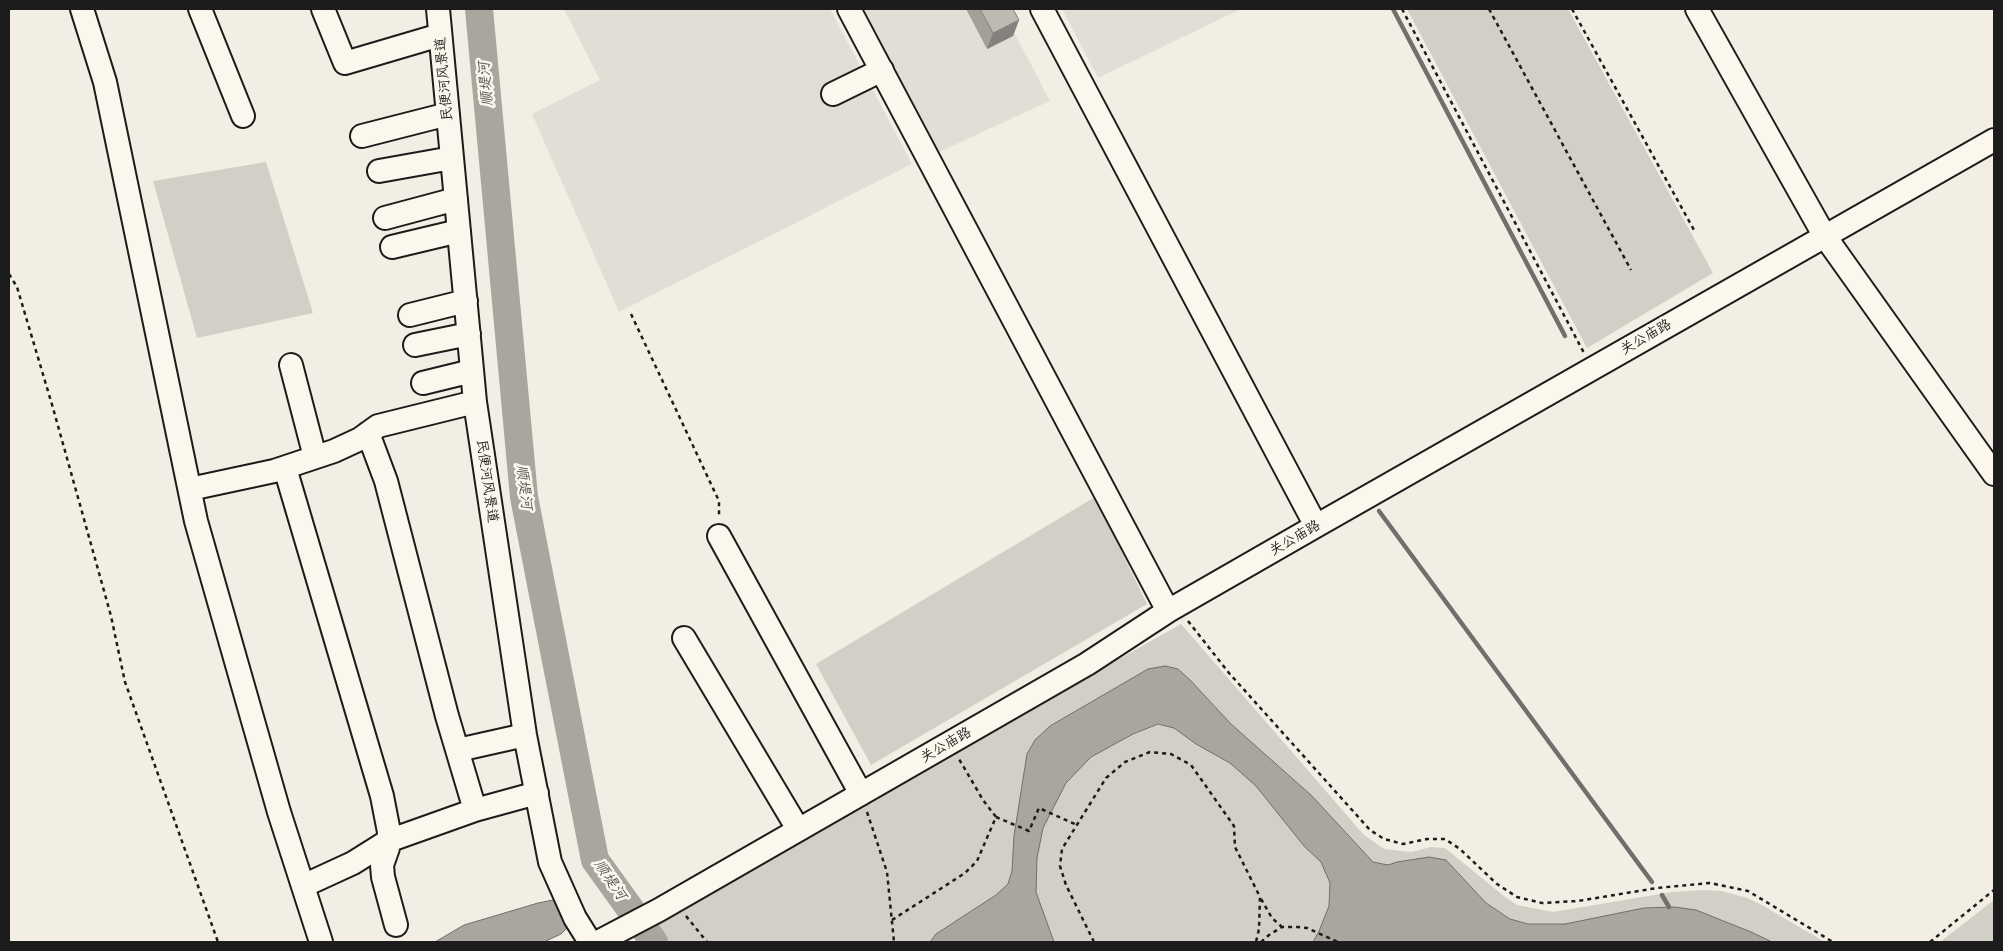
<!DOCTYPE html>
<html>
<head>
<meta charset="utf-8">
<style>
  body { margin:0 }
  #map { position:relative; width:2003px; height:951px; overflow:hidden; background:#f2eee4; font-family:Delius,sans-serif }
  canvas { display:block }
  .frame { position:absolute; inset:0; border:10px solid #1c1c1c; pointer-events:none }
</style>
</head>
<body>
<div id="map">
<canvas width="2003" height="951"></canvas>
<div class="frame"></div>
</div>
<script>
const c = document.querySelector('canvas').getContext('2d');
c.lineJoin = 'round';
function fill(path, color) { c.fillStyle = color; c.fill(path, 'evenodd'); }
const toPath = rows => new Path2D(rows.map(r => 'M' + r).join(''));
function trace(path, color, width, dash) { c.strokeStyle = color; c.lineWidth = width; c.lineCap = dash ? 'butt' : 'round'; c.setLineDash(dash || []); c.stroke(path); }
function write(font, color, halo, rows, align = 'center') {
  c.font = font + ' Delius,"LXGW WenKai TC",sans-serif'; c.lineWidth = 5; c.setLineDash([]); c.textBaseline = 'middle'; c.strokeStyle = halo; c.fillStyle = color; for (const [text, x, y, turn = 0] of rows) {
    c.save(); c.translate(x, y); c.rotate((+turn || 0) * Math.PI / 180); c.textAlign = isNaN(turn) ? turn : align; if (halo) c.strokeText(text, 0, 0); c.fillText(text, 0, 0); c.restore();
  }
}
fill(toPath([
  [564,9,830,9,912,164,619,312,532,114,600,80],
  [863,9,1002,9,1050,101,939,152],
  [1062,9,1241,9,1098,78]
]), '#e2ded5');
fill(toPath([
  [1407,9,1568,9,1713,273,1587,348],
  [266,162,313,313,197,338,153,181],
  [1095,497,1147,604,871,765,816,664],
  [1181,624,1364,835,1384,849,1411,852,1431,847,1445,848,1505,897,1517,905,1553,912,1672,892,1704,890,1722,891,1747,898,1760,904,1825,942,668,942,654,922],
  [1994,900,1994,942,1940,942]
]), '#d2cfc6');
const water = toPath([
  [1165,666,1178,669,1191,681,1231,724,1312,796,1373,862,1388,865,1397,862,1429,857,1446,860,1486,903,1510,919,1528,924,1565,924,1644,908,1674,907,1696,910,1751,932,1772,942,1313,942,1319,931,1329,906,1330,883,1321,862,1304,846,1256,786,1230,763,1196,744,1174,728,1158,724,1133,734,1091,757,1066,783,1043,828,1037,858,1036,892,1054,942,930,942,936,934,996,895,1008,884,1012,871,1014,836,1027,754,1035,740,1050,726,1148,669,1165,666],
  [558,899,569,926,561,934,544,942,435,942,464,925,538,903,558,899]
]);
fill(water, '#a9a6a0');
trace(water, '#716f6b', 1);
trace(toPath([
  [1393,9,1565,336],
  [1379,511,1652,882],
  [1662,895,1669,907]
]), '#716f6b', 4.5);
trace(toPath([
  [479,9,524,497,595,860,654,942]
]), '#a9a6a0', 28);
const minor = toPath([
  [82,9,105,82,196,521,279,812,321,942],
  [200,9,243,116],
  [323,9,345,63,440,35],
  [438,9,475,402,525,735,550,862,575,918,590,942],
  [849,9,1168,611],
  [1042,9,1316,526],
  [1697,9,1824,235,1994,474],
  [833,94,882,70],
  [362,136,448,114],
  [379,171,452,158],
  [385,218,456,199],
  [392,247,459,231],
  [410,315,466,301],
  [415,345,469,334],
  [291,365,315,457],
  [423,383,472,371],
  [368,433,386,481,447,716,475,810],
  [285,468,382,796,389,832,388,848,382,865,383,877,396,925],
  [190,489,274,471,334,451,360,439,378,426,475,402],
  [719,536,861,794],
  [684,638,798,829],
  [458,750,525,735],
  [303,886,353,863,388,841,475,810,537,793],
  [598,942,659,910,1087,664,1168,611,1316,526,1994,140]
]);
trace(minor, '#1c1c1c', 26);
trace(toPath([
  [1402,9,1584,353],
  [1489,9,1631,270],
  [1572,9,1694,230],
  [9,274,17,287,53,408,111,616,125,682,218,942],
  [631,314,719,501,719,517],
  [1188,621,1229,673,1370,830,1384,839,1403,844,1427,839,1445,839,1460,849,1497,884,1517,897,1542,903,1578,901,1657,888,1710,883,1748,891,1833,942],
  [867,812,887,872,894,942],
  [996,817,1029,831,1039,808,1077,825],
  [1261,899,1272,918,1282,927],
  [686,916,707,942],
  [892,920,965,873,977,861,996,817,983,800,959,759],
  [1094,942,1066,885,1060,866,1062,849,1106,778,1125,762,1150,752,1171,754,1191,765,1234,826,1235,847,1260,897,1259,929,1256,942],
  [1261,942,1269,935,1282,927,1298,927,1307,928,1338,942],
  [1930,942,1994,890]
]), '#1c1c1c', 2.5, [4, 4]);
trace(minor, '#fbf7ec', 22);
fill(toPath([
  [966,9,1013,9,1019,20,1013,36,987,49]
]), '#a3a098');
fill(toPath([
  [1019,20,1013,36,987,49,993,33]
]), '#84827c');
const building = toPath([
  [980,9,1013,9,1019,20,993,33,980,9]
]);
fill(building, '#bdbab1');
trace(building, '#84827c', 1);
write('14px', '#1c1c1c', '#fbf7ec', [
  ["民便河风景道",444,79,-95],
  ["关公庙路",1646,337,-30],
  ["民便河风景道",487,481,82],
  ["关公庙路",1295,538,-30],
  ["关公庙路",946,745,-30]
]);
write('italic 15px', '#545351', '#fbf7ec', [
  ["顺堤河",486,84,-95],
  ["顺堤河",524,487,83],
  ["顺堤河",610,880,56]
]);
</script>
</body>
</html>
